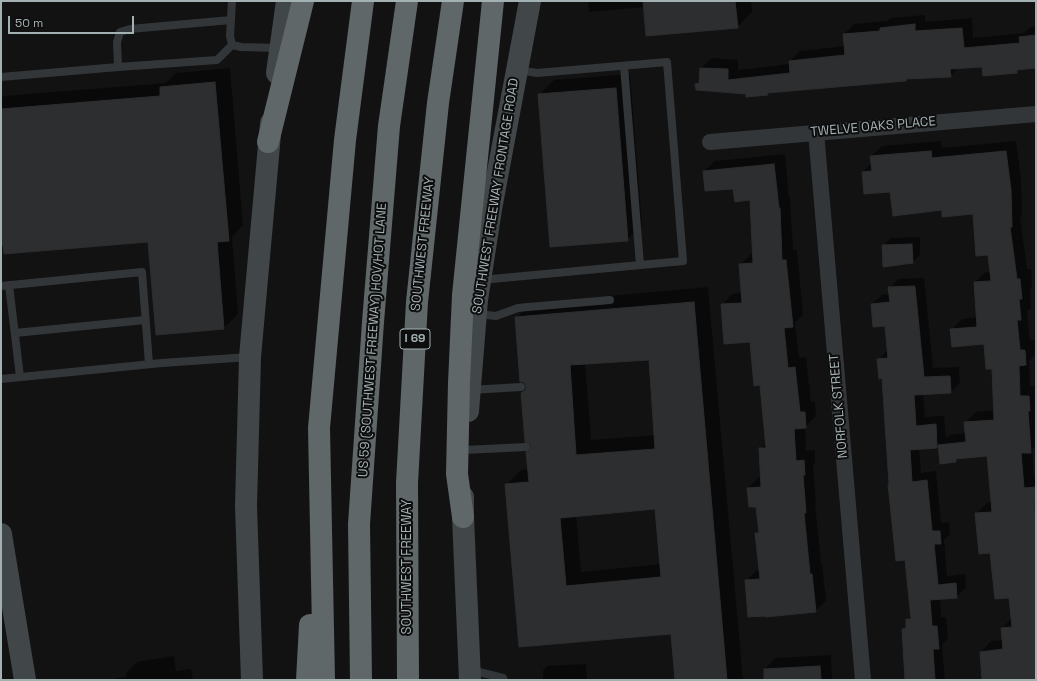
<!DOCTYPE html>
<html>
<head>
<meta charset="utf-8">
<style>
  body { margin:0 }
  #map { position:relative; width:1037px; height:681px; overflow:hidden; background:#121213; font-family:"Space Grotesk",sans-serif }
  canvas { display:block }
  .frame { position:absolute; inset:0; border:2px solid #a4b1b3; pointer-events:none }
  .scale { position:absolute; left:8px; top:16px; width:126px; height:18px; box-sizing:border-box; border:2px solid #a4b1b3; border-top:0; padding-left:5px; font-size:12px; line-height:14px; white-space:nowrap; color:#a4b1b3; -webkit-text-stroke:3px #0d0d0e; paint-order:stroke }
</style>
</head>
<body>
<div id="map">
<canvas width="1037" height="681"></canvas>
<div class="frame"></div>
<div class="scale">50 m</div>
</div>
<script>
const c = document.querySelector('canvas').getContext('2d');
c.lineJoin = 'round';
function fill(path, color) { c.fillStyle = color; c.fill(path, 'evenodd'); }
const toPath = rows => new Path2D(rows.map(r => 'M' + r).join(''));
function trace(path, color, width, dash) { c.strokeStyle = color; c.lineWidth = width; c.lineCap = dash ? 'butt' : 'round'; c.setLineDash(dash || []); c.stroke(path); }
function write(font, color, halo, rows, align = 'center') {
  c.font = font + ' "Space Grotesk",sans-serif'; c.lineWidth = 4; c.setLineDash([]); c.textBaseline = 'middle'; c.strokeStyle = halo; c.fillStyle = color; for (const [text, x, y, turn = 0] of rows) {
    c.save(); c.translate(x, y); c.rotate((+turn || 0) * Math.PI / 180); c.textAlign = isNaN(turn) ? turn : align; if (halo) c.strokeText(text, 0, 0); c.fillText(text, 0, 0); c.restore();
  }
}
fill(toPath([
  [588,1,751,1,752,12,737,27,645,7,589,12],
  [925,15,925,22,972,18,973,38,1024,33,1030,27,1036,27,1036,67,1020,69,1017,72,983,66,958,68,950,76,908,78,905,80,769,92,767,94,747,93,696,84,700,80,701,68,712,58,738,60,738,70,790,64,790,61,800,51,845,46,844,34,854,24,887,21,891,18],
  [230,68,243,225,232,237,238,314,223,329,149,241,1,245,1,99,4,96,166,83,176,73],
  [630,74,642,225,627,240,539,95,554,80],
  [941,141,942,148,1016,141,1021,179,1022,216,1020,217,1027,269,1031,269,1032,287,1030,289,1031,308,1027,312,1030,340,1035,340,1036,348,1036,354,1029,361,1030,386,1036,386,1036,446,1032,450,1034,478,1036,478,1036,680,983,680,981,652,991,641,1003,640,1002,628,1012,618,1010,597,991,552,976,514,987,503,992,502,988,455,960,457,956,462,939,445,937,447,919,448,921,473,936,471,941,523,949,522,950,534,944,540,947,576,965,574,966,587,957,597,940,598,941,617,946,617,948,639,942,644,945,680,906,680,903,629,907,625,907,620,911,615,906,559,890,483,883,377,878,360,888,350,886,324,872,304,882,295,890,294,889,288,898,279,924,278,933,368,959,367,960,383,951,392,923,394,925,417,944,416,946,438,950,435,966,433,965,423,976,412,995,410,993,368,984,343,951,330,962,319,977,317,975,282,986,272,991,271,989,254,974,213,943,209,891,191,863,172,872,163,871,156,882,146],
  [785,154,789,198,790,198,793,250,797,250,803,315,795,323,799,358,806,357,811,402,815,402,816,416,805,427,806,451,815,450,815,463,813,465,816,501,815,503,821,564,822,564,826,601,815,611,746,581,757,570,760,570,756,533,760,530,757,506,748,488,759,477,762,477,760,449,767,442,761,384,751,341,722,305,732,294,742,293,740,265,751,254,753,254,751,199,734,188,704,171,715,161],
  [920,237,920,255,913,262,883,246,891,238],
  [708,287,743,680,673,680,676,680,672,633,520,646,506,485,521,470,529,469,532,448,522,393,527,388,516,318,531,303],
  [650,358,655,435,591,440,585,363],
  [656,508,661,564,581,572,576,515],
  [831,655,832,678,830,680,764,680,764,670,775,658],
  [174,656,176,671,191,669,193,680,114,680,116,678,126,677,126,673,137,662],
  [586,664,587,680,543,680,543,671,547,666]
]), '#0007');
const building = toPath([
  [643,1,735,1,738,28,646,36,643,1],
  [915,24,915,31,962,28,964,48,1020,43,1019,37,1036,35,1036,68,1017,70,1017,73,983,76,982,67,950,69,951,77,906,79,906,81,767,93,768,95,746,97,746,94,696,90,695,84,699,83,700,68,728,69,728,80,790,73,789,61,845,55,843,34,880,31,880,28,915,24],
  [215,82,229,241,217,242,224,329,156,335,148,242,4,254,3,245,1,246,1,109,160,96,160,87,215,82],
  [616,88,628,241,550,247,538,94,616,88],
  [931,151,932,158,1006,151,1011,190,1012,227,1010,227,1017,279,1020,279,1022,299,1019,299,1021,320,1017,320,1020,350,1025,350,1026,365,1019,366,1020,396,1029,396,1030,411,1028,411,1031,453,1021,453,1024,488,1036,487,1036,502,1034,503,1036,522,1036,680,982,680,980,652,1003,649,1001,628,1012,627,1009,598,995,599,990,553,979,554,975,513,992,512,987,456,956,459,956,462,940,464,938,445,966,442,964,422,994,420,992,369,986,369,984,344,952,347,950,329,977,327,974,282,991,281,988,255,976,256,973,214,942,217,942,210,893,216,890,192,864,194,862,172,872,171,870,156,931,151],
  [774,164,779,208,780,208,782,260,786,260,793,327,784,328,788,368,795,367,800,412,805,412,806,428,794,429,796,461,804,460,805,475,803,475,806,513,804,513,810,574,812,574,816,612,765,617,765,616,748,617,745,580,760,579,755,533,759,533,756,507,749,507,747,488,761,487,759,448,766,448,760,385,754,386,750,342,724,344,721,304,742,303,739,264,753,263,750,200,735,202,733,189,705,191,703,171,774,164],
  [912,244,913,263,883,267,882,245,912,244],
  [914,286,915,287,924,377,950,376,951,393,914,395,916,426,936,424,937,448,910,450,912,482,927,480,932,531,940,531,941,544,934,544,938,585,956,583,957,598,930,600,932,626,937,626,939,649,933,649,935,680,905,680,902,629,906,628,906,619,911,619,905,560,896,561,888,484,889,484,882,378,879,379,877,359,888,358,885,326,873,327,871,304,890,302,888,287,914,286],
  [694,302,727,680,675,680,671,634,519,647,505,484,529,482,526,452,529,451,531,447,530,444,525,442,521,393,526,390,526,386,524,382,520,382,515,317,694,302],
  [649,360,655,449,576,455,570,365,649,360],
  [655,509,661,577,566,586,560,518,655,509],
  [820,666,821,680,764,680,764,669,820,666]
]);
fill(building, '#2d2e2f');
trace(building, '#2c2d2f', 1);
trace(toPath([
  [232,1,230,36,232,45,241,47,280,48],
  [231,20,130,29,120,32,117,42,118,67,217,60,232,45],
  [624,66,640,265],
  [1,77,118,67],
  [481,280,683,261,667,62,537,73,518,70],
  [9,285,20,377],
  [1,286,142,272,149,364],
  [477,314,496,316,518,308,528,307,610,300],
  [15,333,145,320],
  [1,379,162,363,249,357],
  [470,390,521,387],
  [464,450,526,447],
  [471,670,503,678,504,680]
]), '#333638', 8);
trace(toPath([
  [816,132,863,680],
  [710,142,1036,114]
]), '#333638', 16);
trace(toPath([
  [277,73,287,1],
  [468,411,477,300,491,209,530,1],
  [463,497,463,517,470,680],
  [1,534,25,680],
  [252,680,246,506,250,357,271,123]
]), '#414648', 22);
trace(toPath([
  [268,142,303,1],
  [463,517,457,474,459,383,463,295,493,1],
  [307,680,310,625],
  [324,680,319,428,345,140,363,1],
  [361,680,359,524,373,322,389,126,407,1],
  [408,680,407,483,417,302,438,103,453,1]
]), '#5f6769', 22);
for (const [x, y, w] of [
  [415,339,30]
]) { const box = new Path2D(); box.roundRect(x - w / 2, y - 10, w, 20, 3); c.fillStyle = '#0d0d0e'; c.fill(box); trace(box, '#a4b1b3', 1); }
write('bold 12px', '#a4b1b3', null, [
  ["I 69",415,339]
]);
write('13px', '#a4b1b3', '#0d0d0e', [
  ["TWELVE OAKS PLACE",873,127,-5],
  ["SOUTHWEST FREEWAY FRONTAGE ROAD",496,196,-81],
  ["SOUTHWEST FREEWAY",423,244,-84],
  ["US 59 (SOUTHWEST FREEWAY) HOV/HOT LANE",373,340,-86],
  ["NORFOLK STREET",839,406,-95],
  ["SOUTHWEST FREEWAY",407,567,-90]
]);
</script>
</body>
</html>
